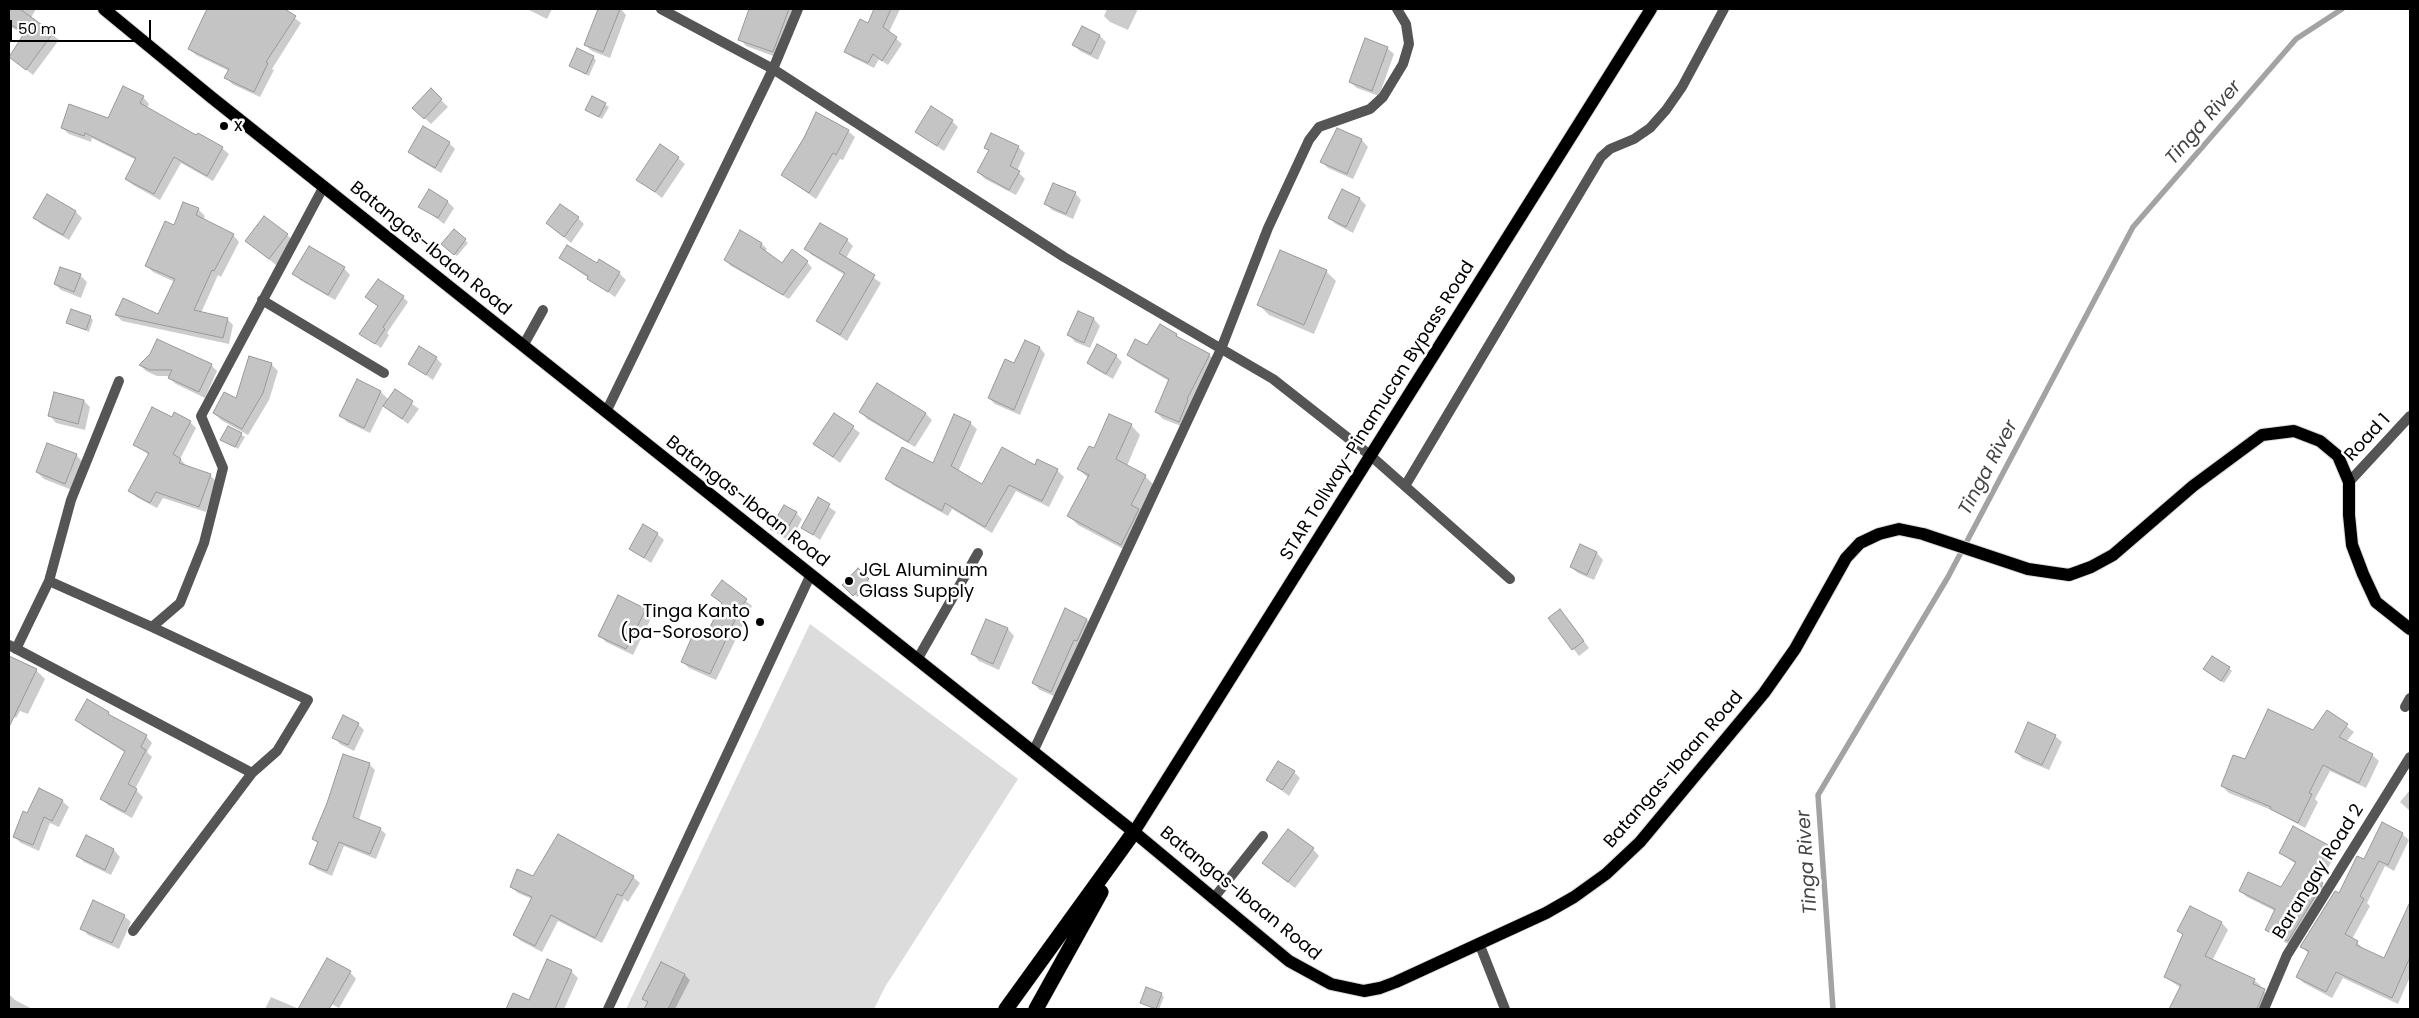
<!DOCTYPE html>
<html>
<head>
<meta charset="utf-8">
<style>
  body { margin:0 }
  #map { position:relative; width:2419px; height:1018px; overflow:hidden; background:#fff; font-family:Poppins,sans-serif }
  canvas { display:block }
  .frame { position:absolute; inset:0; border:10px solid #000; pointer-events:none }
  .scale { position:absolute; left:10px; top:20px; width:141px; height:22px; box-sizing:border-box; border:2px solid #000; border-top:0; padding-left:6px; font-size:15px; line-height:18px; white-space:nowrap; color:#000; -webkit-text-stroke:4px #fff; paint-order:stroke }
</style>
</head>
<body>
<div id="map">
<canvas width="2419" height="1018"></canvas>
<div class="frame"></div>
<div class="scale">50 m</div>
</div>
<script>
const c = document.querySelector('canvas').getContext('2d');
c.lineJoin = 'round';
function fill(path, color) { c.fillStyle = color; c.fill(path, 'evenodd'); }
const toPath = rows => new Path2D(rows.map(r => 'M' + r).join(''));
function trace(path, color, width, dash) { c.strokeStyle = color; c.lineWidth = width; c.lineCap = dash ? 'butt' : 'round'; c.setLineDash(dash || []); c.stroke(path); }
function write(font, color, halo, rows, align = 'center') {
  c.font = font + ' Poppins,sans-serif'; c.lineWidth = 5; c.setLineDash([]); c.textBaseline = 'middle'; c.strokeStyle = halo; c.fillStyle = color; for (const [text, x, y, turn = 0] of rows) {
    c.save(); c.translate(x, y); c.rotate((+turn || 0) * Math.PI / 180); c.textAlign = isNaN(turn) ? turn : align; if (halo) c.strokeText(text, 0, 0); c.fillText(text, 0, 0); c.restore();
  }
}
fill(toPath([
  [810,624,1018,779,885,987,874,1009,626,1009]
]), '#dcdcdc');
fill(toPath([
  [9,9,36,9,31,18,59,40,33,75,9,56,25,35,9,26],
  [210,9,283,9,301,23,272,69,274,70,260,97,232,84,226,77,229,71,196,55,189,49],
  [527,9,552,9,547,19],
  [599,9,621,9,626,15,610,58,592,51,585,45],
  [751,9,801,9,779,58,746,46,740,39],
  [875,9,900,9,889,32,902,44,888,65,879,59,874,68,852,57,846,51,868,24],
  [1107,9,1138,9,1128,30,1110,22,1104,16],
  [1100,36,1106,42,1098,60,1080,51,1074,45],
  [1387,48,1394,54,1379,96,1357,88,1350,82],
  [593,57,596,60,589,76,570,66],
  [431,90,448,107,431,124,414,108],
  [143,97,149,104,147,108,197,137,222,148,229,154,213,181,181,163,160,200,133,185,126,179,136,160,92,138,91,142,69,134,62,128,108,119],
  [593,98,609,107,602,119,587,110],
  [817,114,848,131,855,137,843,160,840,159,816,199,782,175],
  [952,121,958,127,944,151,916,132],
  [1336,130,1362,140,1368,147,1353,179,1328,168,1322,162],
  [449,143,455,149,441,173,416,158,409,151],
  [1018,147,1025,153,1017,171,1025,179,1016,195,985,179,978,172,989,152,986,148],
  [678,158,685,164,662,198,638,179],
  [1343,191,1360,199,1366,205,1353,233,1336,224,1329,218],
  [1075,193,1081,200,1073,219,1052,210,1046,204],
  [47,195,76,212,82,218,69,240,41,224,34,217],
  [448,202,454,208,444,224,420,206],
  [198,209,205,216,203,220,233,235,239,242,221,277,218,275,201,313,227,319,233,325,229,344,122,321,116,315,158,315,175,282,153,272,147,266,175,227],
  [578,218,584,224,571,243,547,223],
  [454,231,468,243,457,256,446,247],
  [287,235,294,241,276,265,246,241],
  [847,240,853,246,846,258,881,283,847,341,818,321,845,275,812,255,806,249],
  [762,244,767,249,765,252,782,265,807,262,812,268,789,299,731,266,725,260],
  [560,258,598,265,619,273,626,280,615,297],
  [344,268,350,275,335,300,300,280,294,273],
  [1326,271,1336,281,1314,334,1269,315,1259,305],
  [80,275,87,282,81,298,61,290,55,284],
  [367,297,403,297,408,302,387,333,389,335,381,348,361,334,379,307],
  [1079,313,1094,319,1100,326,1090,348,1075,342,1069,335],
  [90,317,93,320,89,332,67,322],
  [1176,334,1182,341,1209,355,1216,361,1186,428,1163,419,1156,412,1169,381,1135,361,1128,355],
  [1026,342,1040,348,1045,354,1020,415,995,404,989,398,1015,365],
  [1116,356,1122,362,1113,379,1095,369,1088,363],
  [436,358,442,364,433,380,410,364],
  [271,364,278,371,269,400,248,435,221,420,214,413,237,400],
  [140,365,211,365,217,371,205,398,176,384,169,378,170,376,157,376,146,371],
  [358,381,381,392,389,400,395,391,419,409,408,424,384,405,370,433,347,422,341,415],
  [878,384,926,414,932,420,915,447,867,419,861,412],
  [84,401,90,407,85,430,56,423,50,416],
  [835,414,860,433,840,463,815,444],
  [172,419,190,422,196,428,180,459,187,466,210,475,216,481,206,512,163,498,157,508,136,497,130,490,149,455,135,445],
  [970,423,977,429,958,472,982,486,1035,466,1057,470,1064,477,1049,507,1016,491,992,533,952,509,948,516,893,485,887,479,933,464],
  [1131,425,1140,435,1127,466,1145,476,1154,485,1141,513,1147,520,1131,553,1078,525,1069,516,1088,478,1079,469,1095,450],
  [228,427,245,437,238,449,222,440],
  [76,455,83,462,72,490,44,479,37,472],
  [818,499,836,512,820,540,802,527],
  [796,513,802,519,790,542,772,529],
  [657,534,664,540,651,563,631,549],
  [1581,546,1597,553,1603,560,1594,580,1578,573,1571,567],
  [858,570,871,583,857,597,844,585],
  [722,582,752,606,716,680,689,668,683,662,706,639,723,604,712,595],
  [645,610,652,616,633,655,606,642,600,636],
  [1566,617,1589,648,1579,656,1549,618],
  [987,620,1008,629,1014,636,999,670,979,661,973,654],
  [1087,620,1093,626,1058,698,1040,690,1033,683],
  [9,657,36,670,45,679,28,714,20,711,16,718,13,716,9,725],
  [2229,668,2232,671,2224,683,2208,672],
  [2328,712,2354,732,2346,742,2372,755,2379,761,2366,788,2330,771,2315,799,2318,802,2305,828,2274,811,2229,793,2222,786,2246,761,2314,732],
  [108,713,114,719,146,736,152,743,147,752,152,757,135,789,143,797,132,818,108,805,102,799,126,753,83,726,76,720],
  [358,724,364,730,354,751,340,744,334,737],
  [2055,736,2062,742,2049,770,2023,759,2016,752],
  [369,764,375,770,359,820,380,829,386,834,376,859,344,846,332,876,316,869,311,864,319,844,314,839],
  [1294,772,1300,778,1289,796,1268,780],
  [2410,790,2410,811,2400,802],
  [62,801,69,807,59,827,50,823,39,851,21,843,14,837],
  [2402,834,2409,840,2394,871,2385,866,2367,903,2370,906,2352,939,2357,942,2363,949,2385,959,2406,914,2410,916,2410,977,2398,1004,2343,978,2332,998,2304,983,2297,977,2308,953,2302,947,2364,861],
  [86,837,114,850,120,857,111,875,84,862,78,856],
  [2329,847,2336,853,2320,883,2329,891,2294,947,2273,936,2266,930,2275,911,2247,897,2240,891,2281,889,2296,864,2280,853],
  [1313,849,1319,856,1295,888,1270,869],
  [633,877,640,883,628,902,624,899,602,943,558,921,542,952,521,941,514,935,532,899,518,893,511,887,534,878],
  [2191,907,2222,923,2228,930,2212,961,2254,980,2261,986,2260,988,2270,997,2265,1009,2171,1009,2181,988,2165,977,2184,936,2179,931],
  [124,916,131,922,119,949,88,935,82,928],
  [328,959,350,972,356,979,339,1008,328,1002,325,1009,265,1009,271,997,299,1009],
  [548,961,571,971,578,978,564,1009,507,1009,514,994,530,1001],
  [661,964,685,975,690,980,675,1009,646,1009,649,1004,644,998],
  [9,994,15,1000,32,1009,9,1009],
  [1161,994,1164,997,1159,1009,1141,1002]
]), '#0003');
trace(toPath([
  [1833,1009,1818,795,1948,577,2133,227,2296,39,2342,9]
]), '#a3a3a3', 5.5);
const building = toPath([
  [9,9,20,9,53,33,26,70,9,57,25,32,9,24,9,9],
  [207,9,285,9,296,16,266,62,268,63,254,92,224,78,229,69,188,49,207,9],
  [598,9,620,9,603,52,584,45,598,9],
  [749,9,789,9,773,52,738,40,749,9],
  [874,9,891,9,883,27,897,37,882,61,873,54,868,63,844,52,860,19,868,23,874,9],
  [1082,26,1100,35,1091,54,1072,45,1082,26],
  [1365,38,1388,47,1372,91,1349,82,1365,38],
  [577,48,594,56,586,74,569,66,577,48],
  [123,86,144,96,140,103,196,135,198,133,223,147,207,176,174,157,154,194,125,179,136,158,85,133,84,136,61,128,69,104,108,118,123,86],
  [431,88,442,99,424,119,412,108,431,88],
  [592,96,606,103,599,117,585,110,592,96],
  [931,106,953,120,937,146,915,132,931,106],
  [816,112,849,130,836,155,833,153,809,193,781,175,804,138,816,112],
  [423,126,450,142,435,168,408,152,423,126],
  [1337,128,1362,139,1347,174,1320,162,1337,128],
  [991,133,1019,146,1010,166,1020,171,1009,190,977,172,989,150,984,148,991,133],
  [660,144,679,157,655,192,636,180,660,144],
  [1053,183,1076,192,1066,214,1044,204,1053,183],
  [429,189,448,201,438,218,418,207,429,189],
  [1342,189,1360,198,1346,227,1328,218,1342,189],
  [47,194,76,211,63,235,33,218,47,194],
  [183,202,199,208,196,215,234,234,214,271,212,270,194,310,228,318,223,338,115,315,123,298,158,314,175,279,145,266,165,221,174,225,183,202],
  [560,204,579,217,564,237,546,223,560,204],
  [264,216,288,234,269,259,245,241,264,216],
  [820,223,848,239,839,253,875,275,840,335,816,321,845,273,804,249,820,223],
  [454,229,466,239,454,255,441,244,454,229],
  [740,230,762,243,760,247,782,263,792,249,808,261,783,295,724,260,740,230],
  [567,245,597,263,599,259,620,272,608,292,587,279,588,276,559,258,567,245],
  [309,246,345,267,328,295,292,274,309,246],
  [1280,250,1327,270,1304,325,1257,305,1280,250],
  [60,267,81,274,74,292,54,284,60,267],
  [378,279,404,296,383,327,385,329,375,344,359,334,378,306,365,297,378,279],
  [71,309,91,316,86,330,66,323,71,309],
  [1078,311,1094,318,1084,343,1067,335,1078,311],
  [1160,324,1177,334,1176,336,1210,354,1187,399,1188,400,1179,422,1155,412,1169,379,1127,355,1135,339,1147,345,1160,324],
  [157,339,212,364,199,392,168,378,172,370,150,370,139,365,150,354,157,339],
  [1025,340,1040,347,1014,410,988,398,1005,359,1014,363,1025,340],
  [1097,344,1117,355,1106,374,1087,363,1097,344],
  [419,346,437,357,426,375,408,364,419,346],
  [249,356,272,363,263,393,242,429,213,413,224,392,236,398,249,356],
  [357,379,381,391,364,428,339,416,357,379],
  [877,383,926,413,908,442,859,412,877,383],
  [395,389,413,401,402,419,383,406,395,389],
  [54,392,84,400,78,424,48,416,54,392],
  [152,407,172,417,174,412,191,421,173,454,181,459,179,463,211,474,199,507,156,492,150,503,128,491,149,453,133,445,152,407],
  [834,413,854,426,833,457,813,444,834,413],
  [954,414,971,422,951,466,982,484,1002,447,1035,465,1037,459,1058,469,1042,501,1009,485,985,527,945,503,942,511,885,479,902,447,933,463,954,414],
  [1109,414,1132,424,1116,459,1146,475,1131,505,1139,509,1121,545,1067,516,1089,475,1077,469,1089,446,1094,448,1109,414],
  [228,426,242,433,235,447,220,440,228,426],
  [47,443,77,454,65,484,36,472,47,443],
  [818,497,830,504,813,535,801,528,818,497],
  [784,505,797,512,783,536,770,529,784,505],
  [643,524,658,533,644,558,629,549,643,524],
  [1580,544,1597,552,1587,575,1570,567,1580,544],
  [858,568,869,579,853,596,842,585,858,568],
  [722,580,747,599,741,607,710,674,681,662,694,632,705,637,722,603,711,595,722,580],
  [618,595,646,609,626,649,598,636,618,595],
  [1065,608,1087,619,1077,641,1074,640,1051,692,1032,683,1065,608],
  [1560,609,1584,641,1572,650,1548,618,1560,609],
  [986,619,1008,628,993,664,971,654,986,619],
  [9,656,37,669,9,727,9,656],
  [2212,656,2230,667,2221,681,2203,669,2212,656],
  [87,699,109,712,108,714,147,735,141,747,146,750,128,784,137,789,125,812,100,799,125,751,75,720,87,699],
  [2268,709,2313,730,2327,710,2348,724,2339,737,2373,754,2359,783,2323,765,2309,793,2312,794,2298,823,2270,809,2271,807,2221,786,2233,755,2245,759,2268,709],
  [343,715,359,723,348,745,332,738,343,715],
  [2028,722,2056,735,2042,765,2015,752,2028,722],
  [343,754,370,763,353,817,381,828,370,854,339,842,327,871,309,864,318,842,312,839,327,803,343,754],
  [1278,761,1295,771,1282,790,1266,780,1278,761],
  [39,788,63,800,52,821,44,817,33,845,13,837,23,811,27,813,39,788],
  [2382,822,2403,833,2388,865,2379,861,2360,896,2364,899,2345,934,2358,941,2356,945,2384,958,2410,902,2410,957,2392,998,2336,972,2326,992,2296,977,2309,951,2300,947,2335,891,2339,893,2357,856,2364,859,2382,822],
  [2293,826,2330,846,2313,877,2323,883,2288,941,2265,930,2275,909,2239,891,2248,872,2281,887,2296,862,2279,853,2293,826],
  [1288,829,1314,848,1288,882,1262,863,1288,829],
  [558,834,634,876,622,896,617,894,595,938,551,915,535,946,513,935,532,897,510,887,517,869,533,876,558,834],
  [86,835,114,849,105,870,76,856,86,835],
  [93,900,125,915,112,943,80,929,93,900],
  [2190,906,2222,922,2205,956,2255,979,2253,984,2265,989,2257,1009,2169,1009,2181,985,2164,977,2183,934,2177,931,2190,906],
  [327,958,351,971,329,1009,298,1009,327,958],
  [547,959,572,970,555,1009,506,1009,513,993,529,1000,547,959],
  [661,962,685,974,668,1009,644,1009,648,1002,642,999,661,962],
  [1146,987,1162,993,1156,1009,1140,1003,1146,987]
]);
fill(building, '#c4c4c4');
trace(building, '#999', 1);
const primary = toPath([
  [104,9,211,97,1134,832,1289,961,1331,984,1364,991,1380,988,1396,982,1546,913,1574,897,1606,874,1640,842,1764,693,1795,649,1846,558,1860,543,1879,534,1899,529,1923,534,2028,569,2069,575,2091,567,2113,555,2193,486,2262,435,2294,431,2320,441,2338,456,2349,482,2349,515,2352,545,2363,574,2376,602,2410,629],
  [1134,832,1651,9]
]);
const motorway = toPath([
  [1006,1009,1134,832],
  [1036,1009,1101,892]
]);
trace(primary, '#dbdbdb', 14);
trace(motorway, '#dbdbdb', 16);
trace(toPath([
  [523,346,543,310],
  [917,660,978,553],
  [2405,707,2410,698],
  [1213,899,1263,836]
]), '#555', 10);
trace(toPath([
  [661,9,773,69,1064,257,1273,379,1371,456,1510,579],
  [262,300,384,373],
  [606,412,773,69,798,9],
  [1405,486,1601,157,1610,149,1634,139,1650,128,1666,110,1682,87,1724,9],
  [49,581,71,500,119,381],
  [9,645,252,773],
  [16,649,49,581,152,627],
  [1033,752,1221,349,1268,228,1309,140,1319,127,1370,109,1383,97,1403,64,1409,44,1406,24,1397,9],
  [133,931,252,773,277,751,308,700,152,627,180,603,204,543,223,468,201,416,324,186],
  [1479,943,1505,1009],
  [608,1009,811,574],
  [2264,1009,2287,955,2410,757]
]), '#555', 10);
trace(toPath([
  [2349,482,2410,416]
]), '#555', 10);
trace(primary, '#000', 12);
trace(motorway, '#000', 15);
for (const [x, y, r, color] of [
  [224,126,5,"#000"],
  [849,581,5,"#000"],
  [760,622,5,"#000"]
]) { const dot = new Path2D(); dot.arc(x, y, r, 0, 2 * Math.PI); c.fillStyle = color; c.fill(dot); trace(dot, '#fff', 2); }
write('18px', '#000', '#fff', [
  ["x",234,126],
  ["JGL Aluminum",859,571],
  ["Glass Supply",859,592],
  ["Tinga Kanto",750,612,"right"],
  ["(pa-Sorosoro)",750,633,"right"]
], 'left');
write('18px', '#000', '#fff', [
  ["Batangas-Ibaan Road",430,249,39],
  ["STAR Tollway-Pinamucan Bypass Road",1378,411,-58],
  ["Road 1",2368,438,-47],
  ["Batangas-Ibaan Road",747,502,38],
  ["Batangas-Ibaan Road",1674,770,-49],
  ["Barangay Road 2",2319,872,-58],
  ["Batangas-Ibaan Road",1240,894,39]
]);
write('italic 19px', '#444', '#fff', [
  ["Tinga River",2204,123,-49],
  ["Tinga River",1989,468,-62],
  ["Tinga River",1808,862,-94]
]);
</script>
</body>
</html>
